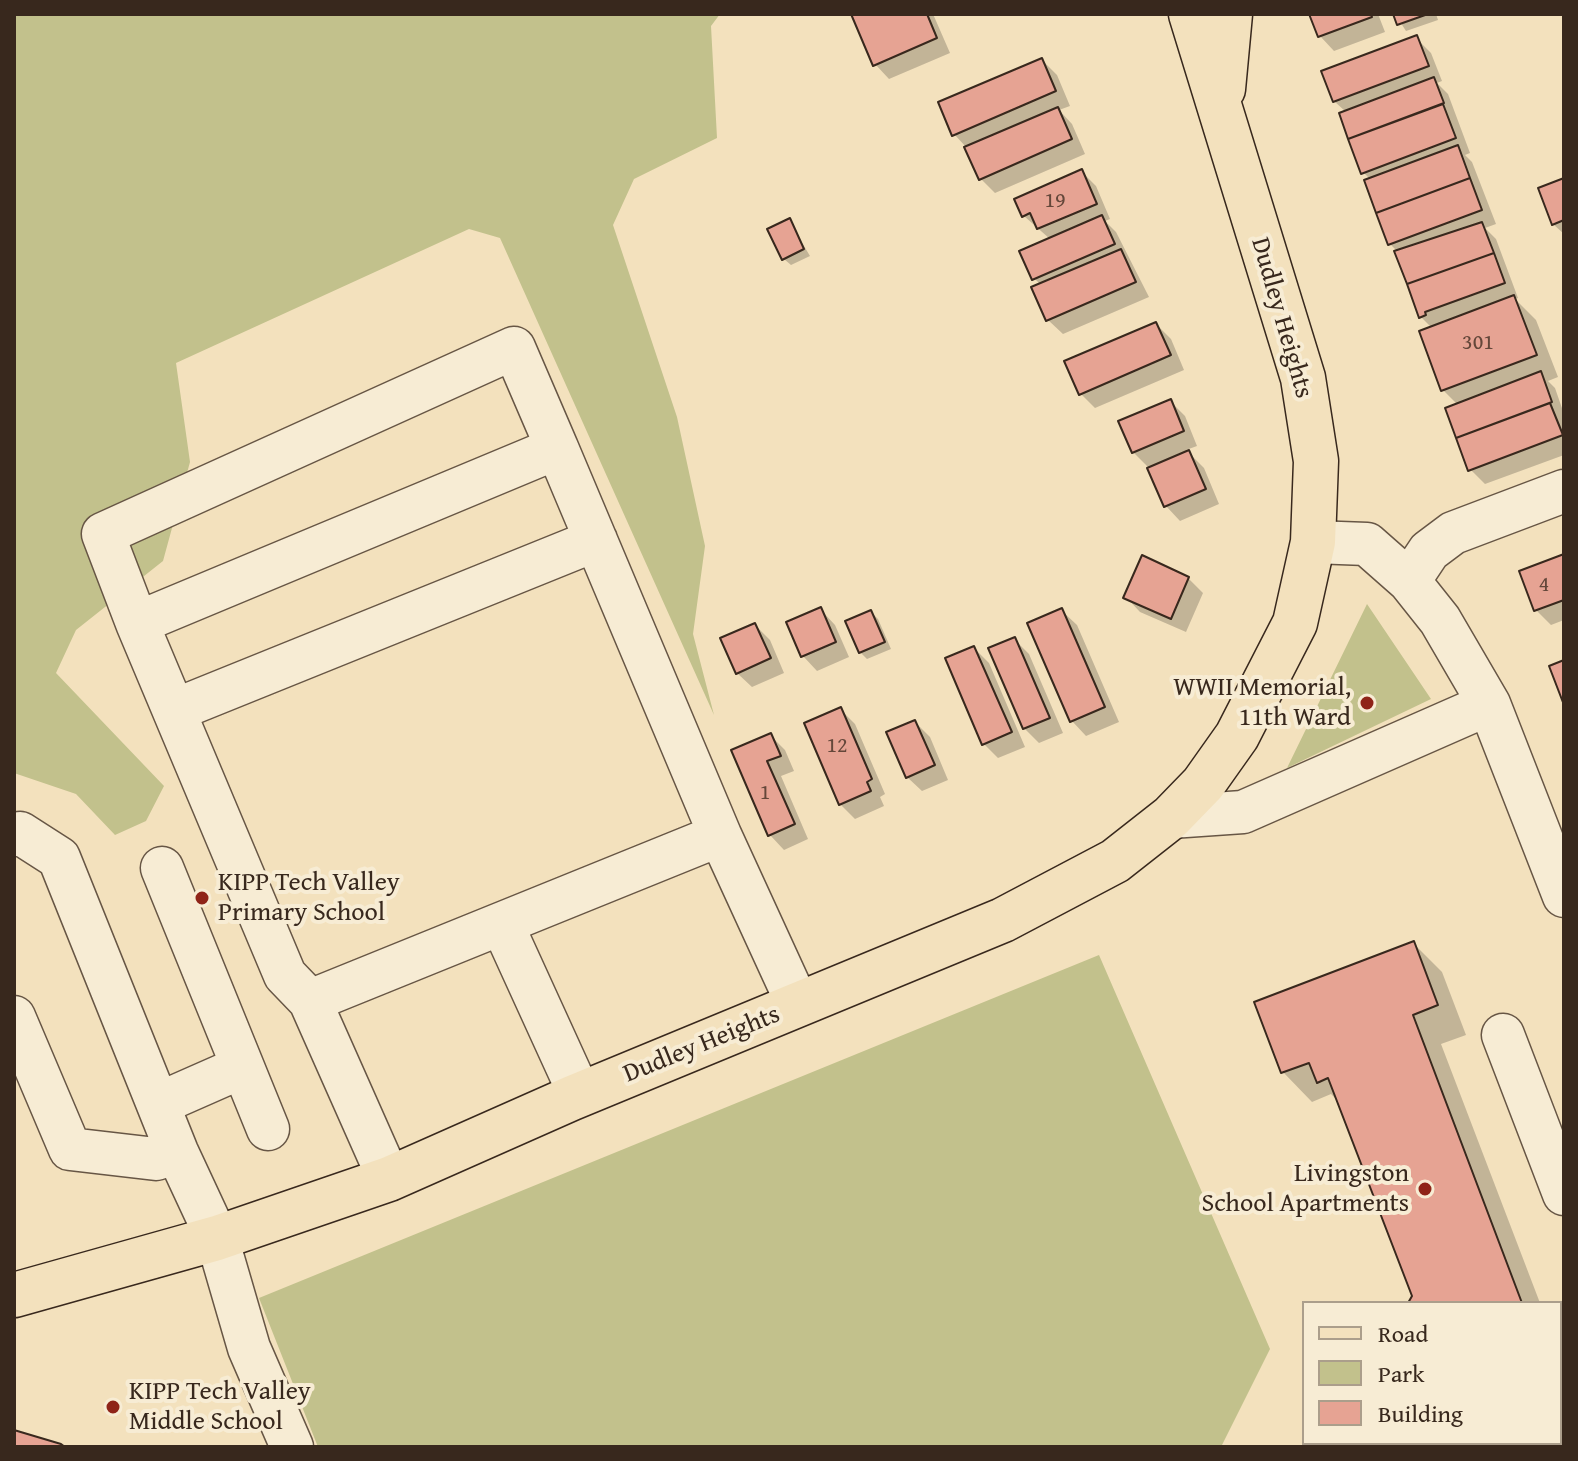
<!DOCTYPE html>
<html>
<head>
<meta charset="utf-8">
<style>
  body { margin:0 }
  #map { position:relative; width:1578px; height:1461px; overflow:hidden; background:#f3e1bd; font-family:"Gentium Book Plus",serif }
  canvas { display:block }
  .frame { position:absolute; inset:0; border:16px solid #38281d; pointer-events:none }
  .legend { position:absolute; left:1302px; top:1301px; width:260px; height:144px; box-sizing:border-box; background:#f7ecd4; border:2px solid #ab9e8b; margin:0; padding:10px 14px; list-style:none; font-size:24px; color:#38281d }
  .legend li { display:flex; align-items:center; gap:16px; height:40px }
  .legend b { width:40px; border:2px solid #ab9e8b }
</style>
</head>
<body>
<div id="map">
<canvas width="1578" height="1461"></canvas>
<div class="frame"></div>
<ul class="legend">
<li><b style="height:10px;background:#f3e1bd"></b>Road</li>
<li><b style="height:22px;background:#c2c18c"></b>Park</li>
<li><b style="height:22px;background:#e6a393"></b>Building</li>
</ul>
</div>
<script>
const c = document.querySelector('canvas').getContext('2d');
c.lineJoin = 'round';
function fill(path, color) { c.fillStyle = color; c.fill(path, 'evenodd'); }
const toPath = rows => new Path2D(rows.map(r => 'M' + r).join(''));
function trace(path, color, width, dash) { c.strokeStyle = color; c.lineWidth = width; c.lineCap = dash ? 'butt' : 'round'; c.setLineDash(dash || []); c.stroke(path); }
function write(font, color, halo, rows, align = 'center') {
  c.font = font + ' "Gentium Book Plus",serif'; c.lineWidth = 8; c.setLineDash([]); c.textBaseline = 'middle'; c.strokeStyle = halo; c.fillStyle = color; for (const [text, x, y, turn = 0] of rows) {
    c.save(); c.translate(x, y); c.rotate((+turn || 0) * Math.PI / 180); c.textAlign = isNaN(turn) ? turn : align; if (halo) c.strokeText(text, 0, 0); c.fillText(text, 0, 0); c.restore();
  }
}
fill(toPath([
  [14,14,720,14,711,26,717,138,634,179,613,225,677,417,705,546,693,634,714,715,500,238,469,229,176,363,190,462,163,561,76,630,56,673,164,786,146,821,115,835,76,794,14,773],
  [1367,604,1431,699,1287,768],
  [1099,955,1270,1349,1221,1447,318,1447,259,1298]
]), '#c2c18c');
fill(toPath([
  [853,14,933,14,950,53,889,79,875,64],
  [1311,14,1378,14,1385,32,1334,51,1320,36],
  [1395,14,1436,14,1438,20,1406,31],
  [1416,38,1431,53,1442,81,1437,83,1448,94,1470,153,1465,155,1472,162,1496,224,1485,228,1496,239,1518,298,1515,299,1536,320,1558,377,1548,381,1555,388,1564,414,1564,455,1485,484,1470,469,1447,409,1458,405,1443,390,1432,328,1421,317,1398,252,1390,244,1371,180,1363,172,1341,114,1346,112,1334,101],
  [1042,60,1057,75,1070,106,1059,110,1072,124,1085,154,995,193,980,178,966,147,954,134],
  [1082,172,1096,186,1110,219,1105,221,1116,232,1149,297,1063,334,1048,320,1041,285,1034,278,1050,239,1024,216],
  [1564,180,1564,234,1553,224],
  [789,221,810,256,791,265,784,259],
  [1156,324,1171,339,1184,370,1095,408,1081,394],
  [1170,401,1185,416,1197,446,1186,450,1204,468,1219,504,1180,521,1166,506,1149,468,1133,452],
  [1564,556,1564,620,1551,625,1536,610],
  [1188,578,1203,593,1186,632,1140,612,1126,597],
  [821,610,835,625,849,657,817,671,803,656],
  [1062,611,1077,625,1119,722,1086,736,1072,721],
  [871,612,878,619,891,649,867,659,860,652],
  [755,625,770,640,784,673,752,687,737,673],
  [1014,639,1029,654,1063,733,1039,743,1024,728],
  [974,648,989,663,1025,747,998,758,984,744],
  [841,710,855,724,885,794,880,797,884,806,855,819,840,804],
  [915,722,930,737,948,780,922,791,907,777],
  [770,735,785,750,794,771,781,776,808,839,784,850,770,835,734,751],
  [1413,943,1442,972,1466,1035,1441,1044,1540,1303,1411,1303,1414,1296,1340,1103,1331,1094,1312,1102,1283,1072,1256,1003],
  [1321,1443,1503,1443,1501,1447,1319,1447]
]), '#0003');
const building = toPath([
  [851,14,927,14,937,38,873,66,851,14],
  [1309,14,1371,14,1372,17,1318,37,1309,14],
  [1393,14,1428,14,1397,25,1393,14],
  [1417,35,1429,66,1333,102,1321,71,1417,35],
  [1042,58,1056,91,952,136,938,102,1042,58],
  [1434,77,1444,103,1348,139,1339,113,1434,77],
  [1443,104,1456,138,1361,174,1348,139,1443,104],
  [1058,107,1072,139,979,180,964,147,1058,107],
  [1458,145,1470,178,1376,213,1364,180,1458,145],
  [1082,169,1097,204,1037,229,1030,213,1022,217,1014,199,1082,169],
  [1470,178,1482,210,1388,245,1376,213,1470,178],
  [1564,178,1564,220,1552,225,1538,188,1564,178],
  [1102,215,1115,244,1032,280,1019,251,1102,215],
  [790,218,804,249,782,260,767,229,790,218],
  [1482,222,1494,253,1407,284,1394,251,1482,222],
  [1121,249,1136,282,1046,321,1031,287,1121,249],
  [1494,253,1505,283,1425,312,1426,315,1419,318,1407,284,1494,253],
  [1514,295,1537,355,1441,391,1419,331,1514,295],
  [1156,322,1171,355,1079,395,1064,361,1156,322],
  [1541,371,1552,402,1456,438,1445,408,1541,371],
  [1171,399,1184,431,1132,453,1118,421,1171,399],
  [1550,403,1563,435,1468,471,1456,438,1550,403],
  [1189,450,1206,489,1164,507,1147,468,1189,450],
  [1564,554,1564,600,1534,611,1519,571,1564,554],
  [1142,555,1189,577,1171,619,1123,598,1142,555],
  [821,607,836,642,801,657,786,622,821,607],
  [1062,608,1105,707,1070,722,1027,623,1062,608],
  [871,610,885,642,859,653,845,621,871,610],
  [755,623,771,658,736,674,720,638,755,623],
  [1015,637,1050,718,1023,729,988,648,1015,637],
  [974,646,1012,732,982,745,945,658,974,646],
  [1564,660,1564,705,1549,666,1564,660],
  [841,707,872,779,867,782,871,791,839,805,804,723,841,707],
  [915,720,935,765,906,778,886,732,915,720],
  [771,733,781,756,767,761,795,824,768,836,731,750,771,733],
  [1414,941,1438,1005,1413,1015,1522,1303,1408,1303,1412,1296,1328,1078,1317,1083,1309,1063,1281,1073,1254,1002,1414,941],
  [14,1430,61,1444,65,1447,14,1447,14,1430],
  [1319,1443,1479,1443,1488,1447,1317,1447,1319,1443]
]);
fill(building, '#e6a393');
trace(building, '#38281d', 2);
const minor = toPath([
  [1313,542,1367,544,1409,581,1440,620,1489,704,1564,896],
  [1409,581,1429,551,1453,533,1564,491],
  [137,623,103,534,514,348,557,448],
  [175,710,596,540],
  [1171,817,1243,812,1489,704],
  [14,835,20,833,59,858,177,1152,217,1238,249,1348,292,1447],
  [720,835,798,1005],
  [162,868,268,1129],
  [502,924,580,1095],
  [310,1001,285,975,137,623,557,448,720,835,310,1001,389,1179],
  [14,1017,70,1149,156,1159,177,1152],
  [1503,1035,1564,1194],
  [158,1104,242,1067]
]);
const major = toPath([
  [1223,89,1230,14],
  [14,1295,217,1238,389,1179,572,1098,1003,920,1115,861,1171,817,1203,784,1237,736,1295,623,1313,542,1316,461,1303,378,1191,14]
]);
trace(minor, '#675645', 45);
trace(major, '#38281d', 47);
trace(minor, '#f7ecd4', 42);
trace(major, '#f3e1bd', 44);
for (const [x, y, r, color] of [
  [1367,703,8,"#8f2418"],
  [202,898,8,"#8f2418"],
  [1425,1189,8,"#8f2418"],
  [113,1407,8,"#8f2418"]
]) { const dot = new Path2D(); dot.arc(x, y, r, 0, 2 * Math.PI); c.fillStyle = color; c.fill(dot); trace(dot, '#f7ecd4', 3); }
write('22px', '#64473a', null, [
  ["19",1055,201],
  ["301",1478,343],
  ["4",1544,585],
  ["12",837,746],
  ["1",765,793]
]);
write('26px', '#38281d', '#f7ecd4', [
  ["Dudley Heights",1281,318,74],
  ["Dudley Heights",702,1045,-22]
]);
write('26px', '#38281d', '#f7ecd4', [
  ["WWII Memorial,",1351,688],
  ["11th Ward",1351,718],
  ["KIPP Tech Valley",218,883,"left"],
  ["Primary School",218,913,"left"],
  ["Livingston",1409,1174],
  ["School Apartments",1409,1204],
  ["KIPP Tech Valley",129,1392,"left"],
  ["Middle School",129,1422,"left"]
], 'right');
</script>
</body>
</html>
